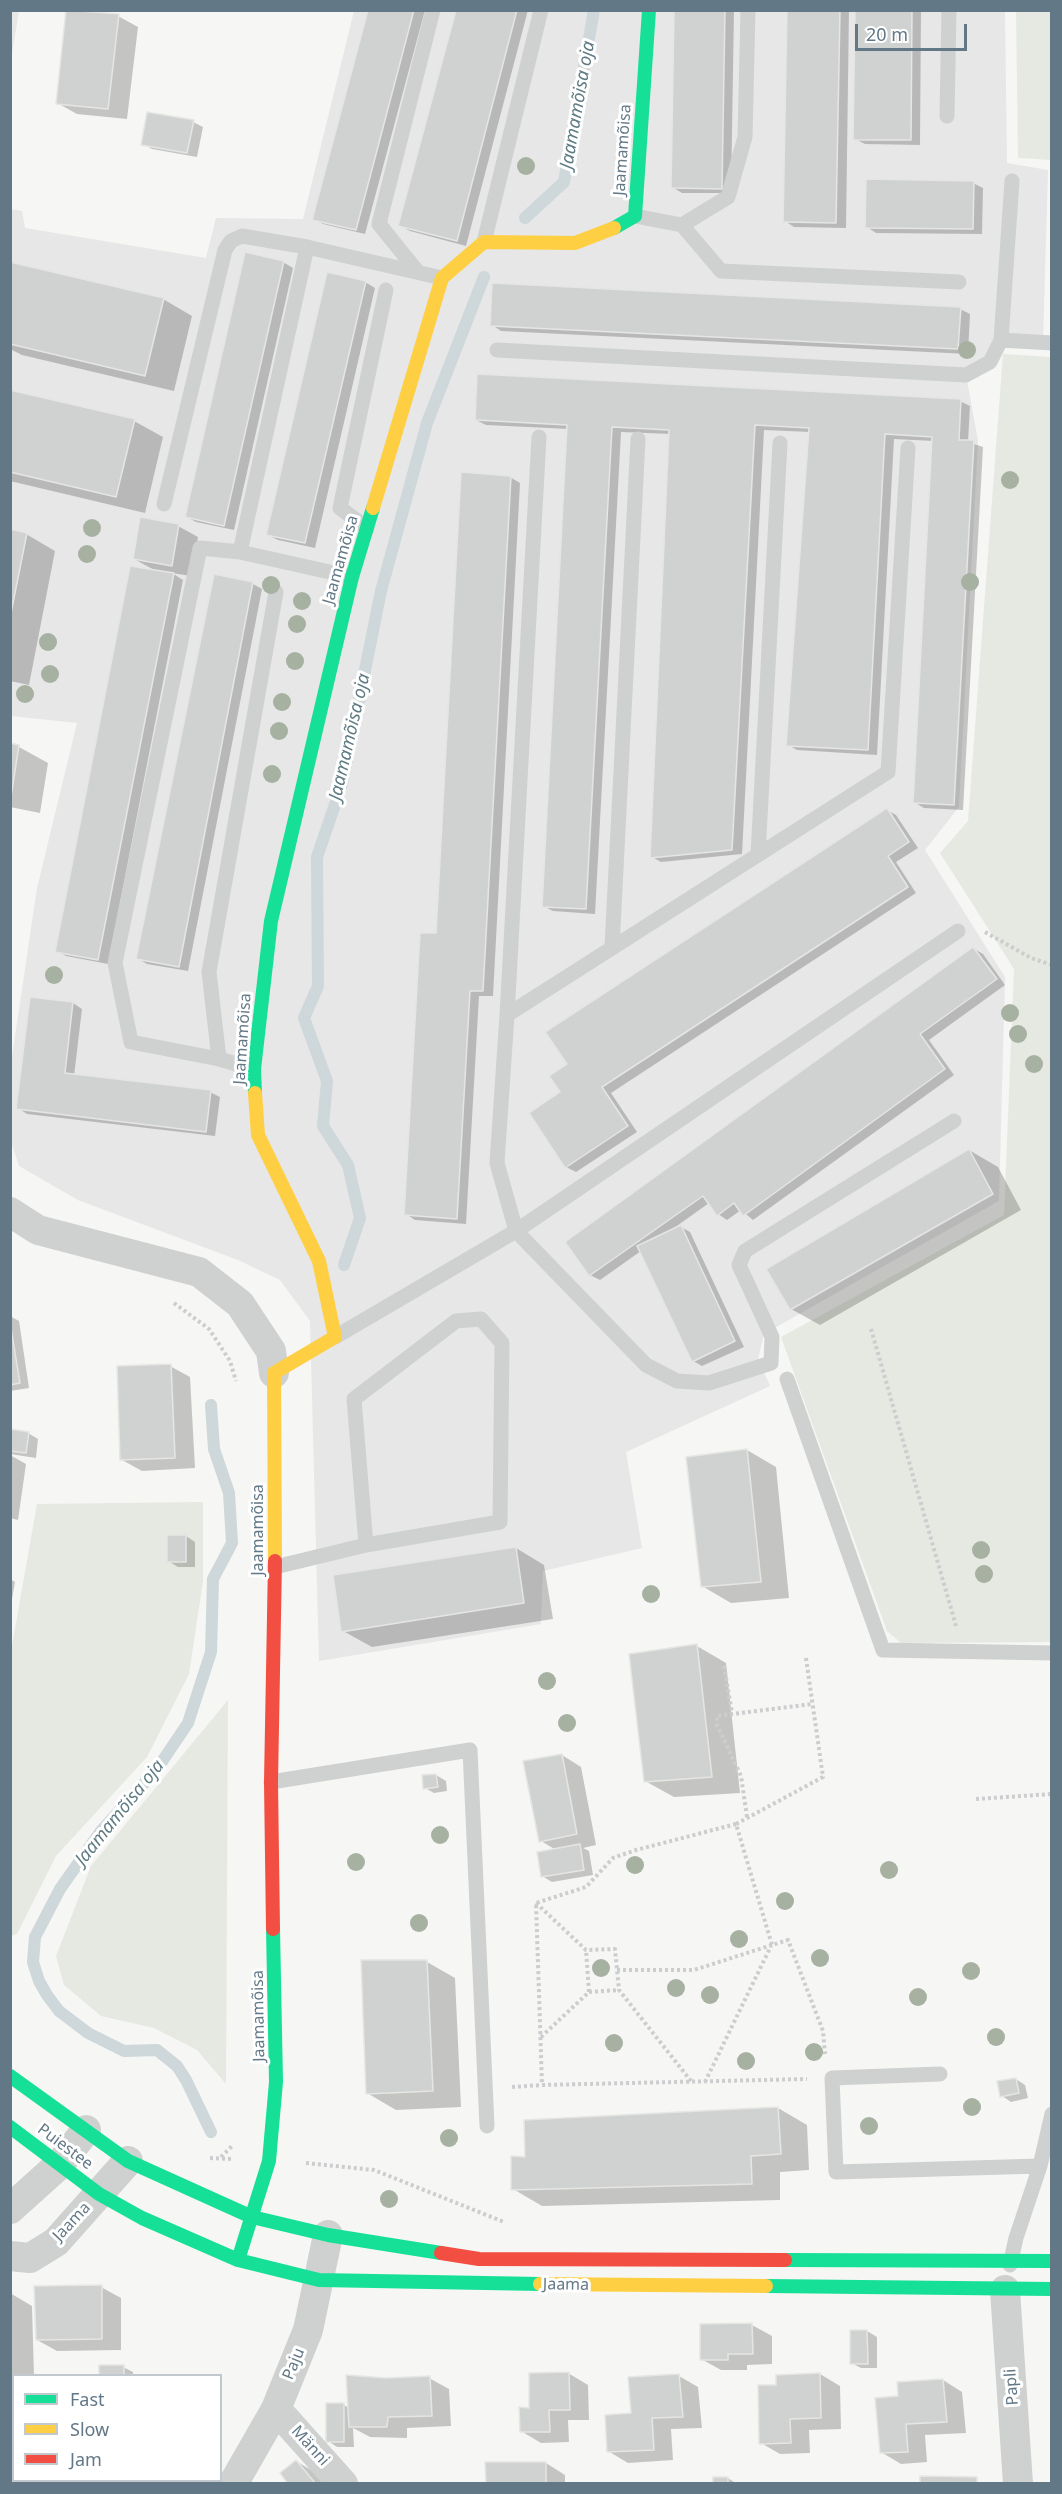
<!DOCTYPE html>
<html>
<head>
<meta charset="utf-8">
<style>
  body { margin:0 }
  #map { position:relative; width:1062px; height:2494px; overflow:hidden; background:#f6f6f4; font-family:"Noto Sans",sans-serif }
  canvas { display:block }
  .frame { position:absolute; inset:0; border:12px solid #637887; pointer-events:none }
  .legend { position:absolute; left:12px; top:2374px; width:210px; height:108px; box-sizing:border-box; background:#fff; border:2px solid #c1c9cf; margin:0; padding:8px 10px; list-style:none; font-size:18px; color:#637887 }
  .legend li { display:flex; align-items:center; gap:12px; height:30px }
  .legend b { width:30px; border:2px solid #c1c9cf }
  .scale { position:absolute; left:855px; top:24px; width:112px; height:27px; box-sizing:border-box; border:3px solid #637887; border-top:0; padding-left:8px; font-size:18px; line-height:21px; white-space:nowrap; color:#637887; -webkit-text-stroke:4px #fff; paint-order:stroke }
</style>
</head>
<body>
<div id="map">
<canvas width="1062" height="2494"></canvas>
<div class="frame"></div>
<ul class="legend">
<li><b style="height:8px;background:#16e098"></b>Fast</li>
<li><b style="height:8px;background:#ffcf43"></b>Slow</li>
<li><b style="height:8px;background:#f24e42"></b>Jam</li>
</ul>
<div class="scale">20 m</div>
</div>
<script>
const c = document.querySelector('canvas').getContext('2d');
c.lineJoin = 'round';
function fill(path, color) { c.fillStyle = color; c.fill(path, 'evenodd'); }
const toPath = rows => new Path2D(rows.map(r => 'M' + r).join(''));
function trace(path, color, width, dash) { c.strokeStyle = color; c.lineWidth = width; c.lineCap = dash ? 'butt' : 'round'; c.setLineDash(dash || []); c.stroke(path); }
function write(font, color, halo, rows, align = 'center') {
  c.font = font + ' "Noto Sans",sans-serif'; c.lineWidth = 6; c.setLineDash([]); c.textBaseline = 'middle'; c.strokeStyle = halo; c.fillStyle = color; for (const [text, x, y, turn = 0] of rows) {
    c.save(); c.translate(x, y); c.rotate((+turn || 0) * Math.PI / 180); c.textAlign = isNaN(turn) ? turn : align; if (halo) c.strokeText(text, 0, 0); c.fillText(text, 0, 0); c.restore();
  }
}
fill(toPath([
  [11,10,19,11,11,60,10,11],
  [354,11,1005,11,1007,163,1048,170,1043,343,1001,340,990,362,966,375,978,441,959,807,925,850,1005,977,999,1201,764,1334,758,1359,770,1386,626,1452,642,1548,543,1571,541,1624,319,1661,310,1321,280,1280,238,1260,78,1200,19,1166,11,1142,11,1063,37,888,77,723,11,716,10,209,22,211,25,228,206,258,216,218,303,219]
]), '#e6e7e6');
fill(toPath([
  [1016,11,1051,11,1051,160,1018,158],
  [1003,354,1051,357,1051,1642,901,1643,887,1631,781,1337,1004,1215,1014,969,940,853,968,821],
  [203,1502,203,1581,189,1674,147,1757,56,1856,17,1934,11,1936,11,1651,37,1504],
  [228,1700,226,2084,197,2050,154,2028,101,2016,64,1985,56,1956,91,1866]
]), '#e6e9e2');
fill(toPath([
  [369,10,425,10,365,234,323,224,313,219],
  [457,10,528,10,466,246,410,231,400,226],
  [675,10,734,10,731,193,682,193,672,187],
  [788,10,849,10,846,228,794,227,785,221],
  [857,10,921,10,920,145,865,144,855,139],
  [118,16,138,27,127,119,77,114,57,103],
  [193,122,203,127,197,157,152,149,143,144],
  [973,183,983,188,982,234,876,233,867,227],
  [283,262,293,268,234,530,196,522,187,517],
  [11,264,163,299,192,316,174,391,22,355,10,349],
  [365,282,375,288,315,548,278,540,268,535],
  [960,309,970,314,968,354,501,331,492,325],
  [10,392,134,421,163,437,145,513,10,481],
  [960,401,970,406,968,442,983,447,963,810,924,808,914,802,934,441,894,439,877,755,797,750,788,745,810,432,764,430,742,854,661,862,652,857,671,434,621,432,595,914,553,911,543,906,569,429,486,425,476,420],
  [510,477,520,483,493,996,479,996,466,1224,415,1220,406,1214,437,935],
  [178,526,198,537,191,576,172,573,183,580,108,964,66,956,57,951,156,571,134,559],
  [10,531,26,534,55,551,29,685,10,681],
  [215,576,253,584,262,589,188,971,147,964,137,958],
  [10,744,19,747,48,763,40,813,10,807],
  [887,810,896,815,918,848,896,862,916,893,611,1093,637,1132,576,1172,566,1167,562,1092,569,1065],
  [974,949,983,954,1005,985,929,1040,954,1075,753,1220,741,1210,727,1220,718,1214,709,1203,674,1228,681,1227,690,1232,744,1347,702,1366,693,1361,641,1251,600,1280,590,1275],
  [73,1003,82,1009,74,1076,210,1092,220,1097,215,1136,27,1114,18,1108],
  [969,1150,998,1167,1021,1210,820,1325,791,1309],
  [10,1316,19,1321,29,1388,10,1391],
  [170,1366,190,1377,195,1468,142,1471,122,1460],
  [10,1431,28,1433,38,1439,36,1458,10,1454],
  [747,1450,776,1467,789,1598,731,1603,702,1586],
  [10,1455,26,1464,18,1520,10,1518],
  [186,1536,195,1542,195,1567,178,1567,168,1561],
  [516,1548,544,1565,553,1619,372,1647,343,1631],
  [10,1579,15,1582,12,1599,10,1599],
  [697,1646,726,1663,740,1793,674,1797,645,1781],
  [562,1755,581,1767,596,1845,583,1848,589,1851,593,1875,552,1882,542,1876,556,1850,541,1841],
  [436,1775,446,1781,447,1791,434,1793,425,1788],
  [427,1962,455,1978,461,2107,396,2110,367,2093],
  [1016,2079,1025,2085,1028,2098,1011,2102,1002,2096],
  [778,2108,807,2125,809,2170,780,2172,780,2200,542,2206,513,2189,527,2158],
  [101,2287,121,2298,121,2350,57,2351,37,2340],
  [10,2293,32,2306,34,2376,14,2376,14,2450,10,2450],
  [752,2325,772,2336,772,2364,747,2365,747,2370,721,2370,701,2359],
  [851,2331,867,2331,877,2337,877,2368,861,2368,851,2363],
  [123,2367,133,2372,133,2376,100,2376],
  [568,2373,588,2385,589,2420,568,2420,569,2442,541,2443,521,2431,531,2409],
  [820,2374,840,2386,841,2429,809,2430,810,2453,780,2454,761,2443,777,2386],
  [679,2376,698,2387,702,2428,671,2429,673,2460,628,2463,608,2451,633,2414],
  [429,2378,449,2389,451,2426,407,2428,407,2438,370,2437,353,2428,354,2447,337,2447,328,2441,344,2405,349,2408,386,2379],
  [943,2380,962,2392,966,2433,925,2435,927,2462,901,2464,881,2452,900,2398],
  [296,2461,316,2473,325,2484,290,2484],
  [546,2463,565,2475,565,2484,487,2484],
  [728,2478,737,2484,714,2484]
]), '#0003');
trace(toPath([
  [525,218,564,182,594,10],
  [344,1265,360,1218,348,1165,323,1126,327,1081,304,1018,318,986,317,857,342,784,381,591,427,423,484,277],
  [211,2132,186,2080,177,2066,157,2050,124,2051,88,2033,59,2011,47,1995,39,1981,33,1962,35,1937,60,1889,101,1831,157,1769,188,1723,211,1652,213,1579,232,1543,229,1493,214,1449,211,1405]
]), '#ced7d9', 12);
const building = toPath([
  [66,10,119,14,108,109,56,104,66,10],
  [368,10,414,10,356,230,312,220,368,10],
  [456,10,517,10,457,241,398,226,456,10],
  [674,10,725,10,722,189,671,188,674,10],
  [787,10,840,10,836,223,783,222,787,10],
  [855,10,912,10,911,140,853,140,855,10],
  [147,112,194,120,187,153,141,145,147,112],
  [866,179,974,181,973,229,865,228,866,179],
  [245,252,284,261,224,526,185,517,245,252],
  [10,262,164,298,145,376,10,344,10,262],
  [327,272,366,281,305,543,266,535,327,272],
  [492,283,961,307,958,349,490,326,492,283],
  [477,374,961,399,959,440,974,440,954,805,913,803,932,437,885,434,868,750,786,746,809,428,755,425,732,850,650,858,669,430,612,427,586,909,542,907,567,425,475,420,477,374],
  [10,390,135,419,116,497,10,472,10,390],
  [461,472,511,476,483,991,470,991,457,1219,404,1215,420,933,436,933,461,472],
  [140,517,179,524,172,566,133,559,140,517],
  [10,529,27,533,10,618,10,529],
  [130,566,174,573,98,960,55,952,130,566],
  [214,574,253,582,179,967,136,959,214,574],
  [10,743,19,745,11,797,10,797,10,743],
  [887,808,909,842,888,856,908,887,602,1087,628,1126,565,1168,529,1113,560,1092,549,1076,567,1064,545,1032,887,808],
  [973,947,997,979,920,1034,945,1069,743,1216,734,1203,717,1216,703,1196,589,1276,565,1242,973,947],
  [30,997,73,1002,65,1073,211,1090,206,1132,16,1109,30,997],
  [969,1149,993,1194,790,1310,766,1269,969,1149],
  [681,1225,735,1341,692,1362,637,1246,681,1225],
  [10,1322,20,1383,10,1385,10,1322],
  [171,1364,175,1458,120,1460,117,1366,171,1364],
  [10,1429,29,1432,26,1453,10,1451,10,1429],
  [747,1449,761,1582,701,1587,686,1457,747,1449],
  [167,1535,186,1535,186,1562,167,1562,167,1535],
  [516,1547,524,1603,341,1632,333,1575,516,1547],
  [697,1644,712,1777,644,1782,629,1654,697,1644],
  [562,1754,577,1834,539,1842,523,1761,562,1754],
  [436,1774,438,1787,423,1789,422,1775,436,1774],
  [580,1844,584,1870,541,1877,537,1852,580,1844],
  [361,1960,427,1960,433,2091,366,2094,361,1960],
  [1016,2078,1019,2093,1000,2097,997,2081,1016,2078],
  [778,2107,781,2154,751,2156,752,2184,511,2190,511,2156,525,2157,524,2120,778,2107],
  [102,2285,102,2339,36,2340,34,2286,102,2285],
  [752,2323,753,2354,728,2354,728,2360,700,2360,700,2324,752,2323],
  [850,2330,867,2330,868,2364,850,2364,850,2330],
  [99,2365,124,2365,124,2376,99,2376,99,2365],
  [569,2372,570,2410,549,2410,550,2432,520,2432,519,2407,529,2408,529,2373,569,2372],
  [820,2373,821,2418,790,2419,791,2443,759,2444,758,2385,776,2385,776,2375,820,2373],
  [679,2374,683,2417,652,2418,654,2450,607,2452,605,2415,631,2413,628,2377,679,2374],
  [346,2375,386,2378,430,2376,432,2416,388,2417,387,2427,349,2427,346,2375],
  [943,2379,947,2422,906,2424,908,2452,880,2453,875,2398,898,2396,897,2382,943,2379],
  [10,2392,14,2392,14,2434,10,2434,10,2392],
  [326,2403,344,2403,344,2442,326,2442,326,2403],
  [296,2460,316,2484,288,2484,280,2473,296,2460],
  [485,2462,546,2462,546,2484,486,2484,485,2462],
  [920,2476,977,2477,977,2484,920,2484,920,2476],
  [713,2477,728,2477,728,2484,713,2484,713,2477]
]);
fill(building, '#d0d2d2');
trace(building, '#e5e5e4', 1.5);
trace(toPath([
  [985,932,1031,958,1052,965],
  [174,1303,209,1329,230,1361,236,1381],
  [871,1329,956,1626],
  [806,1658,823,1777,736,1824,772,1945,788,1940,823,2031,825,2054],
  [724,1666,732,1713],
  [976,1799,1052,1794],
  [747,1817,741,1776,717,1725,717,1716,812,1704],
  [736,1824,636,1850,613,1858,586,1887,536,1903,542,2085,807,2079],
  [536,1903,586,1950,615,1949,619,1990,691,2081],
  [617,1970,694,1970,772,1945],
  [589,1992,619,1990],
  [541,2037,589,1992,586,1950],
  [705,2082,771,1946],
  [512,2087,542,2085],
  [221,2157,233,2145],
  [210,2158,233,2159],
  [306,2163,374,2170,504,2222]
]), '#cccdce', 4, [3, 3]);
trace(toPath([
  [947,116,949,10],
  [1012,181,1001,340,1052,343],
  [635,216,682,225,721,271,959,282],
  [682,225,728,197,745,137,748,10],
  [484,242,541,10],
  [417,271,379,224,433,10],
  [497,350,966,375,990,362,1001,340],
  [908,448,888,772,507,1015,497,1163,516,1231,646,1365,677,1381,709,1383,771,1363,772,1337,739,1265,745,1251,954,1121],
  [164,504,225,250,231,241,242,236,307,247],
  [367,528,340,508,386,290],
  [240,552,200,548,115,963,131,1042,219,1059,254,1069],
  [352,577,240,552,307,247,442,278],
  [758,855,780,443],
  [612,947,638,439],
  [507,1015,539,437],
  [219,1059,209,972,276,592],
  [335,1337,516,1231,958,931],
  [787,1379,883,1650,1052,1653],
  [275,1567,366,1545,500,1522,502,1343,481,1319,456,1321,354,1399,366,1545],
  [271,1782,470,1750,487,2126],
  [940,2074,832,2078,836,2172,1040,2166],
  [1010,2265,1016,2238,1040,2166,1052,2114]
]), '#cfd1d1', 15);
trace(toPath([
  [10,1212,38,1230,199,1272,240,1304,271,1351,274,1373],
  [10,2209,60,2164,86,2130],
  [10,2256,30,2258,56,2242,128,2161],
  [1005,2290,1018,2484],
  [276,2409,343,2484],
  [233,2484,276,2409,308,2330,328,2235]
]), '#cfd1d1', 30);
trace(toPath([
  [614,228,635,216,649,10],
  [255,1093,254,1069,271,921,352,577,373,508],
  [10,2076,128,2161,252,2217,328,2235,441,2253],
  [10,2127,99,2194,142,2218,238,2260,319,2280,540,2284],
  [238,2260,269,2161,276,2082,273,1929],
  [785,2260,1052,2261],
  [766,2286,1052,2289]
]), '#16e098', 14);
trace(toPath([
  [373,508,442,278,484,242,575,243,614,228],
  [255,1093,258,1135,319,1261,335,1337,274,1373,275,1561],
  [540,2284,766,2286]
]), '#ffcf43', 14);
trace(toPath([
  [273,1929,271,1782,275,1561],
  [441,2253,479,2259,785,2260]
]), '#f24e42', 14);
c.fillStyle = '#a6b1a2';
for (const [x, y] of [
  [526,166],
  [967,350],
  [1010,480],
  [92,528],
  [87,554],
  [970,582],
  [271,585],
  [302,601],
  [297,624],
  [48,642],
  [295,661],
  [50,674],
  [25,694],
  [282,702],
  [279,731],
  [272,774],
  [54,975],
  [1010,1013],
  [1018,1034],
  [1034,1064],
  [981,1550],
  [984,1574],
  [651,1594],
  [547,1681],
  [567,1723],
  [440,1835],
  [356,1862],
  [635,1865],
  [889,1870],
  [785,1901],
  [419,1923],
  [739,1939],
  [820,1958],
  [601,1968],
  [971,1971],
  [676,1988],
  [710,1995],
  [918,1997],
  [996,2037],
  [614,2043],
  [814,2052],
  [746,2061],
  [972,2107],
  [869,2126],
  [449,2138],
  [389,2199]
]) { c.beginPath(); c.arc(x, y, 9, 0, 2 * Math.PI); c.fill(); }
write('16px', '#637887', '#fff', [
  ["Jaamamõisa",623,150,-86],
  ["Jaamamõisa",341,560,-74],
  ["Jaamamõisa",243,1039,-86],
  ["Jaamamõisa",258,1530,-90],
  ["Jaamamõisa",259,2016,-91],
  ["Puiestee",65,2147,37],
  ["Jaama",72,2222,-47],
  ["Jaama",566,2285,1],
  ["Paju",294,2364,-68],
  ["Papli",1012,2387,-94],
  ["Männi",310,2446,48]
]);
write('italic 18px', '#5f7b83', '#fff', [
  ["Jaamamõisa oja",578,105,-80],
  ["Jaamamõisa oja",350,737,-77],
  ["Jaamamõisa oja",120,1813,-51]
]);
</script>
</body>
</html>
